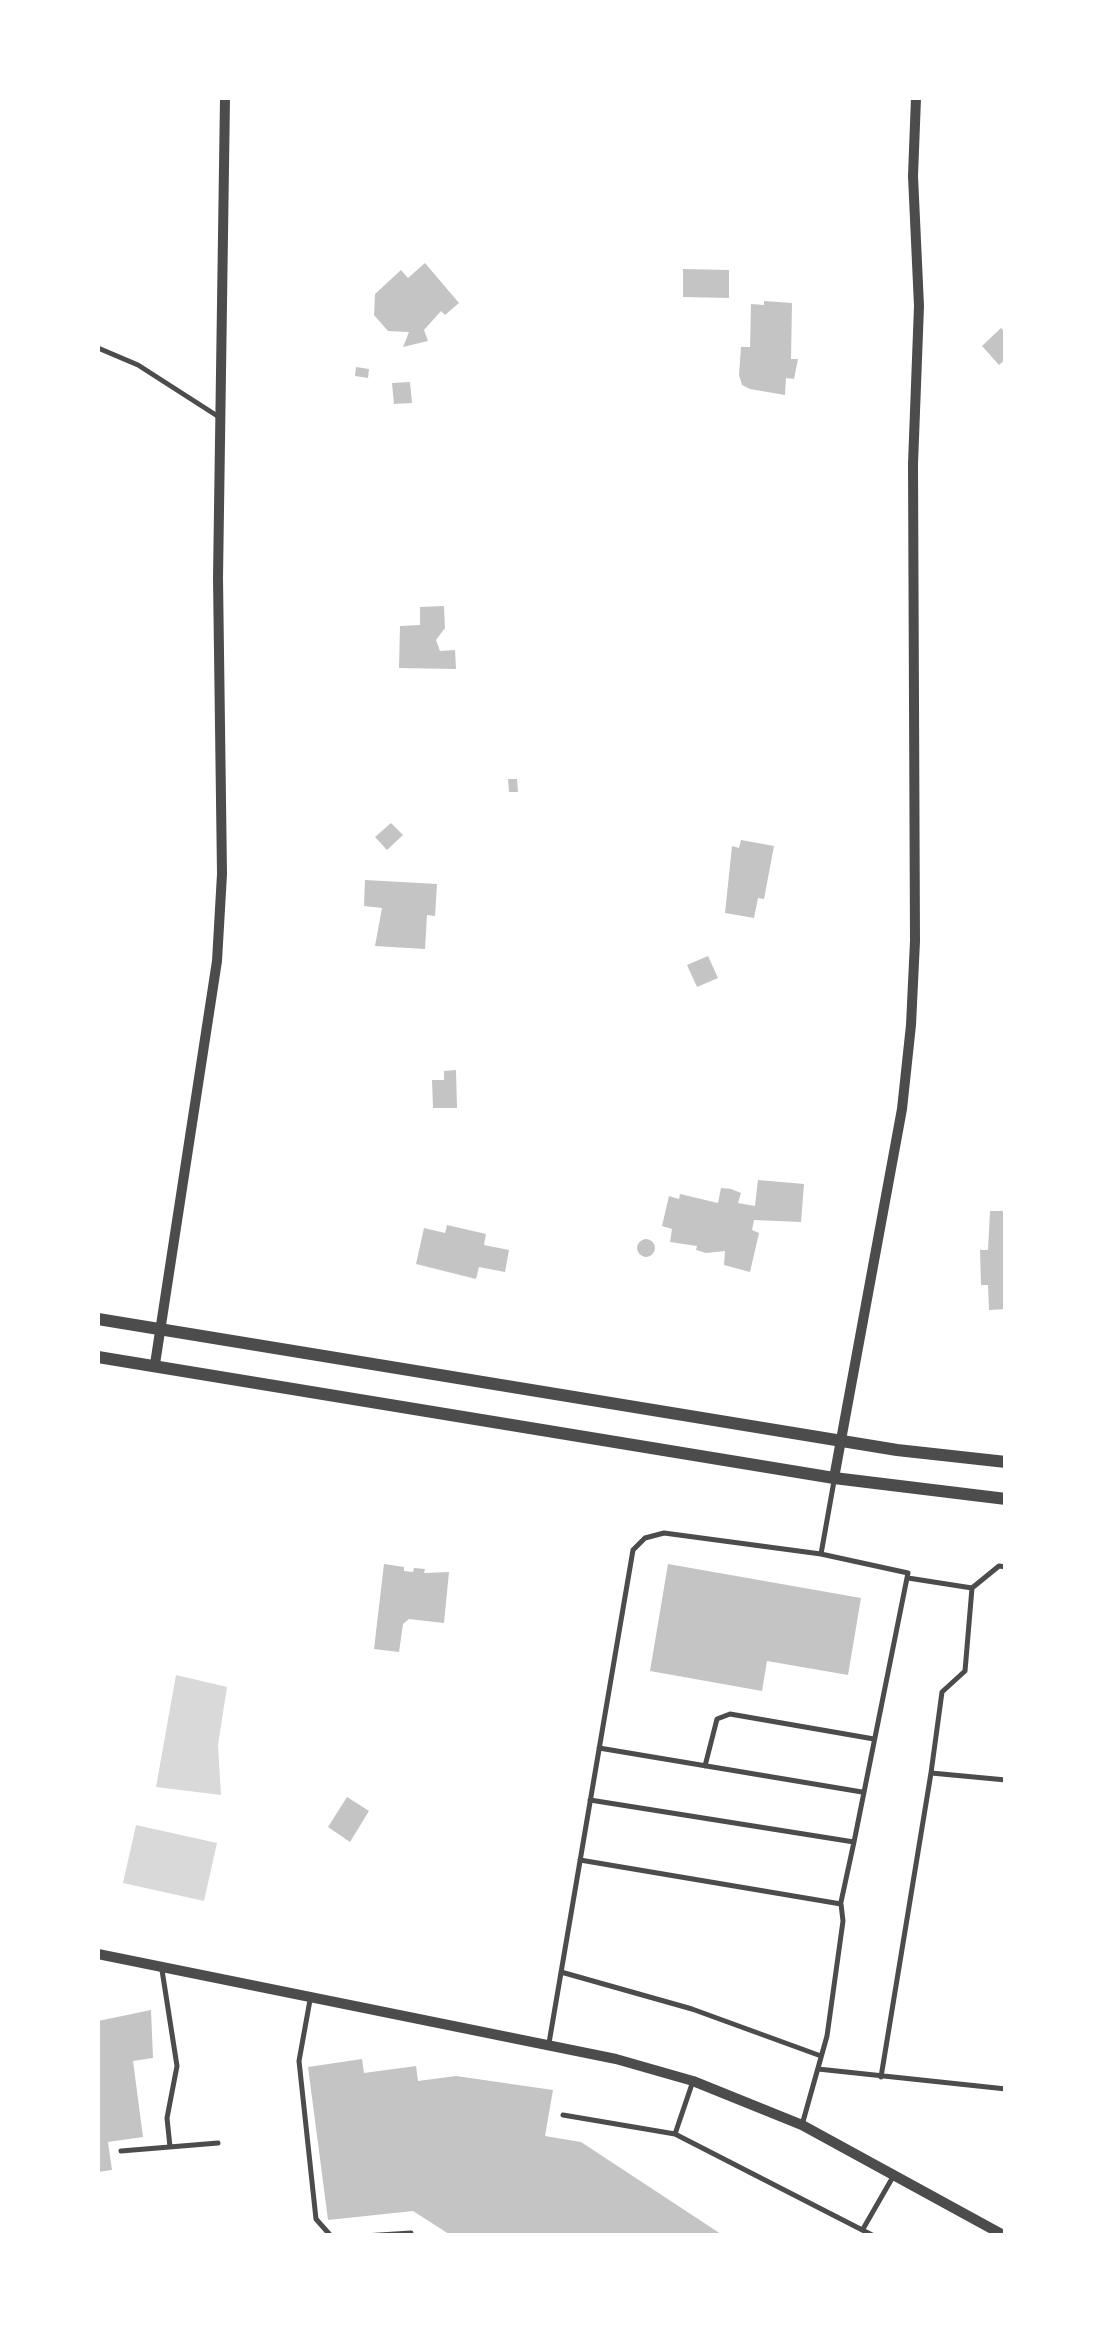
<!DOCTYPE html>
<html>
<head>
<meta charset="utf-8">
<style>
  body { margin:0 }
  #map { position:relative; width:1103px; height:2333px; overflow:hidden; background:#fff; font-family:"Sofia Sans Condensed",sans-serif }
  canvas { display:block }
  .frame { position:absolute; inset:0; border:100px solid #fff; pointer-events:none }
</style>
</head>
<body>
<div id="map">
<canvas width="1103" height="2333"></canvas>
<div class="frame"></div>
</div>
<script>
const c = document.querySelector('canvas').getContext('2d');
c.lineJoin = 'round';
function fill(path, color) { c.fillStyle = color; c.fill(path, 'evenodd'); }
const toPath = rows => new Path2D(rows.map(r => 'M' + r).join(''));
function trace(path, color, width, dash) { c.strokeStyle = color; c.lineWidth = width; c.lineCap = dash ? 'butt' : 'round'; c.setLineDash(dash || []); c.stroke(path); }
fill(toPath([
  [176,1675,227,1687,218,1745,221,1795,156,1787],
  [136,1825,217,1843,204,1901,123,1883]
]), '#d9d9d9');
fill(toPath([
  [425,263,459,303,445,315,441,311,424,330,428,341,403,347,409,332,388,331,374,315,375,294,401,270,408,278],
  [683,269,729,270,729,298,683,297],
  [764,301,792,303,791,359,798,359,794,379,786,378,785,395,750,389,742,385,739,375,741,347,750,347,751,304,764,305],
  [1001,328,1006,333,1006,359,999,365,982,346],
  [356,367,369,369,368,378,355,376],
  [410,382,412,403,394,404,392,383],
  [444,606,445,628,436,640,440,651,455,650,456,669,399,668,400,626,420,625,420,607],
  [508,779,517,779,518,792,509,792],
  [391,823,403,835,387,850,375,837],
  [741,840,774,846,764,899,758,898,754,918,725,913,732,846,739,848],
  [365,880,437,884,435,916,427,915,425,949,375,946,382,908,364,906],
  [708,956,718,978,697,987,687,965],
  [456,1070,457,1108,433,1108,432,1080,444,1080,444,1071],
  [758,1180,804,1184,801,1222,754,1220,752,1230,759,1233,750,1272,724,1265,725,1251,706,1253,696,1250,697,1246,670,1242,672,1229,662,1226,669,1196,679,1199,680,1194,718,1203,721,1188,731,1189,741,1193,738,1203,755,1206],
  [990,1211,1006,1211,1006,1309,989,1310,988,1285,981,1285,980,1250,988,1250],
  [447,1225,486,1234,484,1245,509,1250,505,1272,479,1267,476,1279,416,1264,424,1228,445,1233],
  '637 1248a9 9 0 1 1 18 0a9 9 0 1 1-18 0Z',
  [384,1564,404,1567,404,1571,413,1572,414,1568,425,1569,424,1573,449,1572,444,1623,409,1619,403,1624,399,1652,374,1649],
  [668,1564,861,1598,848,1675,767,1661,762,1691,650,1671],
  [347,1797,369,1811,350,1842,328,1827],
  [151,2010,153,2058,133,2061,143,2137,108,2142,112,2170,98,2172,98,2021],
  [362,2059,364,2073,416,2066,418,2081,456,2076,553,2090,545,2136,581,2142,724,2236,452,2236,413,2211,328,2220,308,2067]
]), '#c4c4c4');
trace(toPath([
  [98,348,138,365,219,417],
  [908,1578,972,1588,965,1671,942,1692,931,1773],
  [972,1588,999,1566,1006,1567],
  [599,1748,862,1792],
  [705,1766,717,1719,730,1714,874,1739],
  [590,1800,854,1842,908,1573,821,1554],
  [580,1860,841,1904,843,1921,827,2036,802,2125],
  [841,1902,854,1842],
  [162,1970,177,2066,167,2118,170,2147],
  [561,1972,692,2009,821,2056],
  [310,2000,299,2061,316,2219,331,2236],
  [549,2043,633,1550,645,1538,664,1533,821,1554,834,1481],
  [818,2069,1006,2089],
  [881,2077,931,1773,1006,1780],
  [563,2115,675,2134,874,2236],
  [675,2134,693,2081],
  [121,2151,218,2143],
  [863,2229,894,2175],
  [364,2236,411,2233]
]), '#4c4c4c', 5);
trace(toPath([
  [155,1364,217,961,222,874,218,578,225,98],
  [834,1478,902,1109,911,1025,915,941,913,464,919,306,913,176,916,98],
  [98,1954,616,2059,693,2081,802,2125,1005,2236]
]), '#4c4c4c', 10);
trace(toPath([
  [98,1319,897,1450,1006,1462],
  [98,1357,834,1478,1006,1499]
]), '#4c4c4c', 12);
</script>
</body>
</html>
